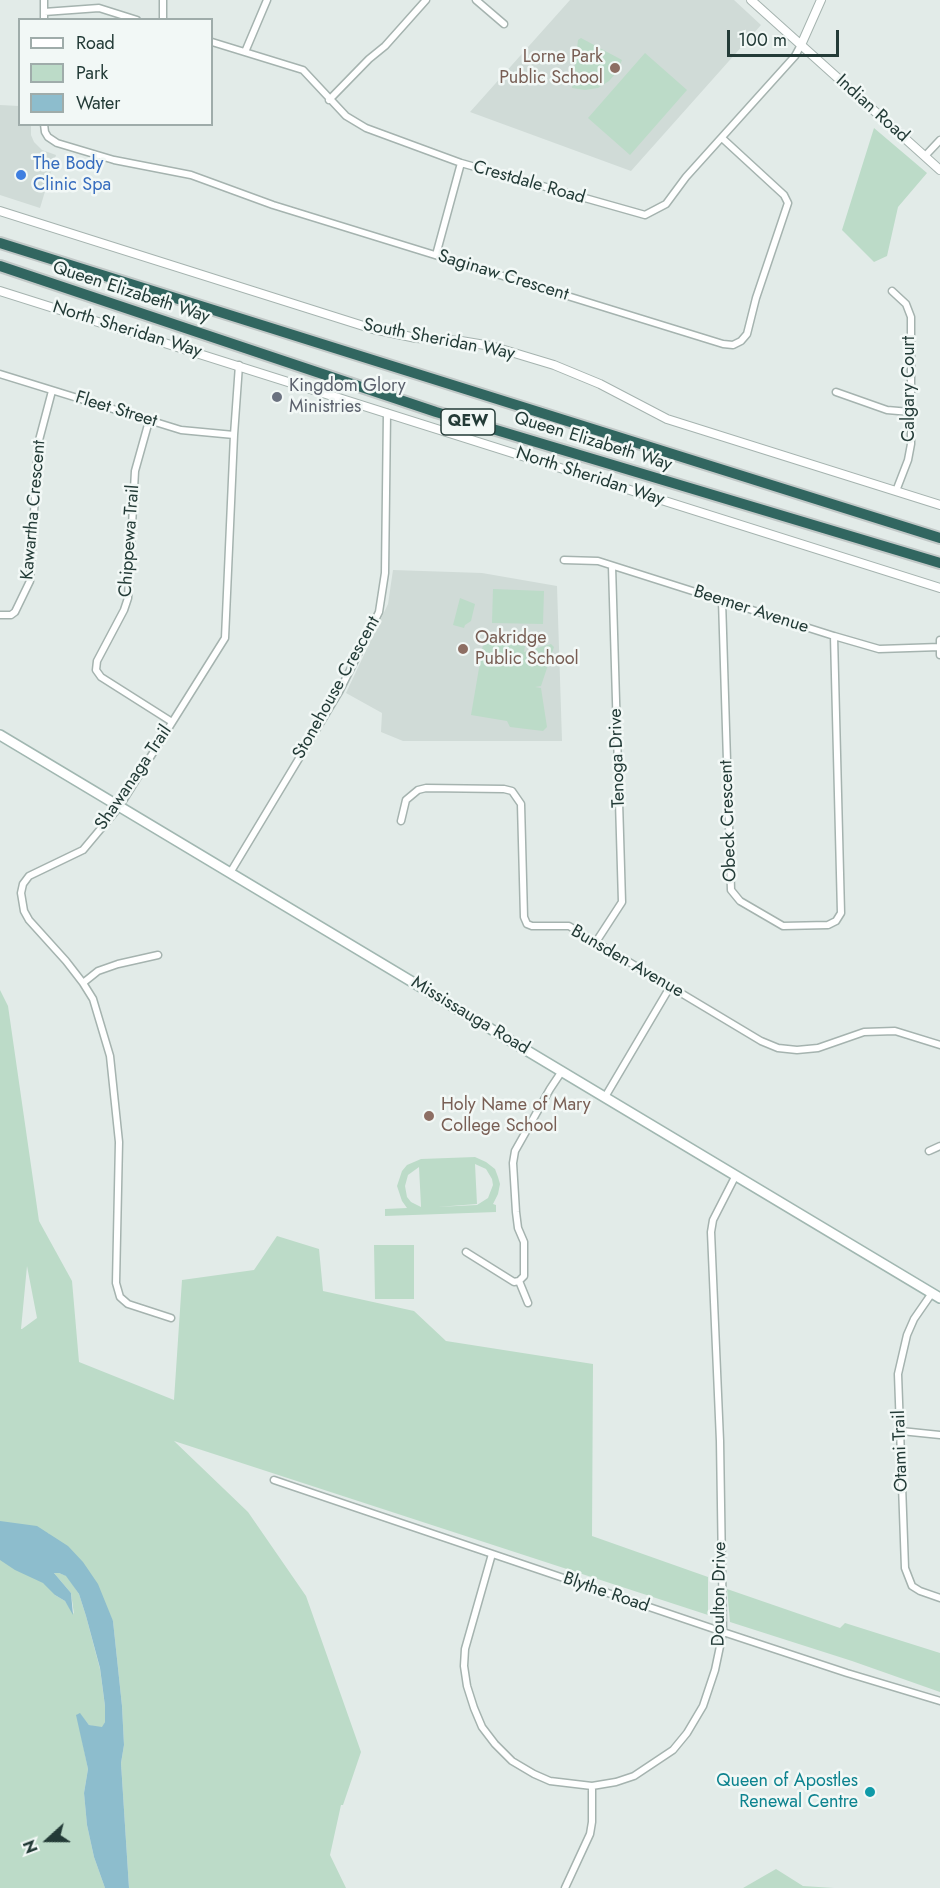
<!DOCTYPE html>
<html>
<head>
<meta charset="utf-8">
<style>
  body { margin:0 }
  #map { position:relative; width:940px; height:1888px; overflow:hidden; background:#e2ebe8; font-family:Jost,sans-serif }
  canvas { display:block }
  .legend { position:absolute; left:18px; top:18px; width:195px; height:108px; box-sizing:border-box; background:#f2f8f6; border:2px solid #9facaa; margin:0; padding:8px 10px; list-style:none; font-size:18px; color:#233b37 }
  .legend li { display:flex; align-items:center; gap:12px; height:30px }
  .legend b { width:30px; border:2px solid #9facaa }
  .north { position:absolute; left:18px; top:1810px; width:60px; height:60px; -webkit-text-stroke:4px #f2f8f6; paint-order:stroke; rotate:249deg; font-size:16px; font-weight:700; line-height:24px; text-align:center; color:#233b37 }
  .north::after { content:''; display:block; margin:auto; width:21px; height:27px; background:#233b37; clip-path:polygon(50% 0,100% 100%,50% 72%,0 100%) }
  .scale { position:absolute; left:727px; top:30px; width:112px; height:27px; box-sizing:border-box; border:3px solid #233b37; border-top:0; padding-left:8px; font-size:18px; line-height:21px; white-space:nowrap; color:#233b37; -webkit-text-stroke:4px #f2f8f6; paint-order:stroke }
</style>
</head>
<body>
<div id="map">
<canvas width="940" height="1888"></canvas>
<ul class="legend">
<li><b style="height:8px;background:#fff"></b>Road</li>
<li><b style="height:16px;background:#bcdbc8"></b>Park</li>
<li><b style="height:16px;background:#8dbdcd"></b>Water</li>
</ul>
<div class="north">N</div>
<div class="scale">100 m</div>
</div>
<script>
const c = document.querySelector('canvas').getContext('2d');
c.lineJoin = 'round';
function fill(path, color) { c.fillStyle = color; c.fill(path, 'evenodd'); }
const toPath = rows => new Path2D(rows.map(r => 'M' + r).join(''));
function trace(path, color, width, dash) { c.strokeStyle = color; c.lineWidth = width; c.lineCap = dash ? 'butt' : 'round'; c.setLineDash(dash || []); c.stroke(path); }
function write(font, color, halo, rows, align = 'center') {
  c.font = font + ' Jost,sans-serif'; c.lineWidth = 5; c.setLineDash([]); c.textBaseline = 'middle'; c.strokeStyle = halo; c.fillStyle = color; for (const [text, x, y, turn = 0] of rows) {
    c.save(); c.translate(x, y); c.rotate((+turn || 0) * Math.PI / 180); c.textAlign = isNaN(turn) ? turn : align; if (halo) c.strokeText(text, 0, 0); c.fillText(text, 0, 0); c.restore();
  }
}
fill(toPath([
  [570,0,734,0,761,25,631,171,470,112],
  [0,105,19,106,20,124,31,125,31,135,34,142,42,150,56,155,40,208,0,195],
  [393,570,482,573,557,586,562,741,403,741,381,732,382,713,346,693,388,604]
]), '#d0dbd7');
fill(toPath([
  [581,38,622,60,617,72,609,81,598,88,585,90,572,88,578,40],
  [645,53,687,90,630,155,588,118],
  [874,128,927,173,898,207,887,256,874,262,842,230],
  [493,589,544,591,543,624,492,623],
  [460,598,475,604,471,621,465,625,464,628,453,625],
  [484,639,525,646,524,652,551,644,554,647,541,686,535,687,541,688,547,727,543,731,510,727,507,721,471,715],
  [0,990,8,1006,39,1221,72,1281,79,1362,174,1400,182,1280,254,1270,277,1236,319,1249,323,1291,414,1311,446,1341,593,1364,592,1536,708,1577,708,1615,174,1441,248,1512,306,1596,361,1752,343,1805,341,1805,330,1855,346,1888,129,1888,121,1763,124,1745,122,1706,113,1621,48,1533,55,1595,65,1601,74,1614,71,1593,54,1573,59,1573,67,1576,79,1594,86,1616,100,1669,105,1706,105,1722,103,1727,96,1727,89,1725,80,1714,77,1715,88,1769,84,1793,87,1825,94,1857,105,1888,0,1888],
  [27,1266,37,1318,22,1329,21,1329],
  [475,1157,486,1162,495,1169,498,1177,500,1184,498,1194,493,1204,496,1205,496,1212,385,1216,385,1209,407,1208,402,1201,397,1186,402,1171,407,1165,421,1159],
  [475,1164,486,1169,492,1179,493,1185,488,1198,477,1205,437,1207,477,1204],
  [419,1167,421,1206,421,1207,411,1202,407,1197,405,1186,408,1175],
  [374,1245,414,1245,414,1299,375,1299],
  [727,1589,840,1628,845,1623,940,1653,940,1692,852,1661,730,1622],
  [776,1869,803,1886,834,1888,743,1888]
]), '#bcdbc8');
fill(toPath([
  [0,1521,37,1526,68,1546,83,1562,98,1584,113,1621,122,1706,124,1745,121,1763,129,1888,105,1888,94,1857,87,1825,84,1793,88,1769,76,1715,80,1713,89,1725,102,1727,105,1722,105,1706,100,1668,86,1616,79,1594,66,1576,59,1573,54,1573,71,1593,73,1615,65,1601,55,1595,43,1583,15,1570,0,1560]
]), '#8dbdcd');
const minor = toPath([
  [44,0,44,20],
  [476,0,504,24],
  [44,12,99,8,137,20],
  [163,20,163,0],
  [212,42,303,70,346,116,366,128,461,163,645,215,666,204,686,177,795,56,801,45],
  [245,52,267,0],
  [329,100,369,59,385,46,426,0],
  [44,124,45,132,48,137,57,143,114,160,191,175,273,205,723,344,733,345,741,341,747,334,756,298,788,203,784,195,722,138],
  [925,156,940,140],
  [436,255,461,163],
  [892,291,906,304,911,317,911,444,908,460,896,491],
  [0,374,181,430,234,435],
  [836,392,887,410,910,412],
  [149,421,135,471,128,598,124,610,97,661,96,670,101,677,172,722],
  [564,560,598,561,834,636,879,649,940,647],
  [722,600,731,890,740,901,783,926,828,925,836,921,841,913,834,636],
  [0,615,11,615,15,612,30,581,38,444,52,391],
  [940,640,940,655],
  [401,821,406,800,418,790,426,788,504,789,512,791,521,804,524,917,527,924,532,926,569,926,761,1041,778,1048,797,1050,818,1048,864,1032,895,1031,940,1045],
  [230,873,339,692,379,612,385,573,387,413],
  [596,942,622,902,612,566],
  [83,983,98,971,118,964,158,955],
  [605,1097,670,987],
  [929,1151,940,1146],
  [466,1252,514,1282,519,1281,524,1276,524,1242,518,1228,516,1212,513,1163,515,1151,550,1089,562,1071],
  [519,1281,528,1303],
  [932,1293,914,1319,907,1335,898,1374,905,1568,912,1586,920,1591,940,1598],
  [171,1318,128,1304,120,1297,116,1283,119,1142,110,1056,93,999,83,983,66,961,29,920,24,911,21,893,23,884,29,876,83,850,119,807,225,638,234,435,239,365],
  [901,1431,940,1435],
  [274,1480,723,1632,847,1673,940,1701],
  [492,1554,465,1649,464,1666,467,1686,474,1708,482,1727,495,1744,512,1761,534,1774,550,1781,592,1786,616,1782,634,1776,673,1750,687,1733,703,1706,715,1670,723,1632,720,1441,711,1232,713,1220,736,1175],
  [565,1888,590,1834,592,1822,592,1786]
]);
const tertiary = toPath([
  [751,0,940,170],
  [801,45,821,0],
  [0,211,373,329,416,338,461,341,491,346,554,365,600,384,667,419,940,505],
  [0,291,940,588]
]);
const secondary = toPath([
  [0,735,940,1298]
]);
const motorway = toPath([
  [0,243,940,538],
  [0,266,436,412,940,563]
]);
trace(minor, '#a5b3af', 9);
trace(tertiary, '#a5b3af', 10);
trace(secondary, '#a1b7b1', 12);
trace(motorway, '#c1c8c7', 14);
trace(minor, '#fff', 6);
trace(tertiary, '#fff', 8);
trace(secondary, '#fff', 9);
trace(motorway, '#316660', 10);
for (const [x, y, r, color] of [
  [615,68,6,"#8d6e63"],
  [21,175,6,"#3f7fe0"],
  [277,397,6,"#6b7280"],
  [463,649,6,"#8d6e63"],
  [429,1116,6,"#8d6e63"],
  [870,1792,6,"#0f9aa8"]
]) { const dot = new Path2D(); dot.arc(x, y, r, 0, 2 * Math.PI); c.fillStyle = color; c.fill(dot); trace(dot, '#f2f8f6', 2); }
for (const [x, y, w] of [
  [468,422,54]
]) { const box = new Path2D(); box.roundRect(x - w / 2, y - 13, w, 26, 4.5); c.fillStyle = '#f2f8f6'; c.fill(box); trace(box, '#233b37', 1.5); }
write('bold 16px', '#233b37', null, [
  ["QEW",468,422]
]);
write('18px', '#785e54', '#f2f8f6', [
  ["Lorne Park",603,58,"right"],
  ["Public School",603,79,"right"],
  ["Oakridge",475,639],
  ["Public School",475,660],
  ["Holy Name of Mary",441,1106],
  ["College School",441,1127]
], 'left');
write('18px', '#233b37', '#f2f8f6', [
  ["Indian Road",872,109,42],
  ["Crestdale Road",529,183,16],
  ["Saginaw Crescent",503,276,17],
  ["Queen Elizabeth Way",131,293,18],
  ["North Sheridan Way",127,330,17],
  ["South Sheridan Way",439,340,11],
  ["Calgary Court",910,389,-90],
  ["Fleet Street",116,410,17],
  ["Queen Elizabeth Way",593,442,17],
  ["North Sheridan Way",590,477,18],
  ["Kawartha Crescent",34,510,-85],
  ["Chippewa Trail",130,541,-86],
  ["Beemer Avenue",751,610,18],
  ["Stonehouse Crescent",337,688,-61],
  ["Tenoga Drive",618,758,-92],
  ["Shawanaga Trail",134,778,-56],
  ["Obeck Crescent",729,821,-92],
  ["Bunsden Avenue",627,962,30],
  ["Mississauga Road",470,1016,31],
  ["Otami Trail",901,1451,-92],
  ["Blythe Road",606,1593,19],
  ["Doulton Drive",720,1594,-89]
]);
write('18px', '#366cbe', '#f2f8f6', [
  ["The Body",33,165],
  ["Clinic Spa",33,186]
], 'left');
write('18px', '#5b616d', '#f2f8f6', [
  ["Kingdom Glory",289,387],
  ["Ministries",289,408]
], 'left');
write('18px', '#0d838f', '#f2f8f6', [
  ["Queen of Apostles",858,1782],
  ["Renewal Centre",858,1803]
], 'right');
</script>
</body>
</html>
